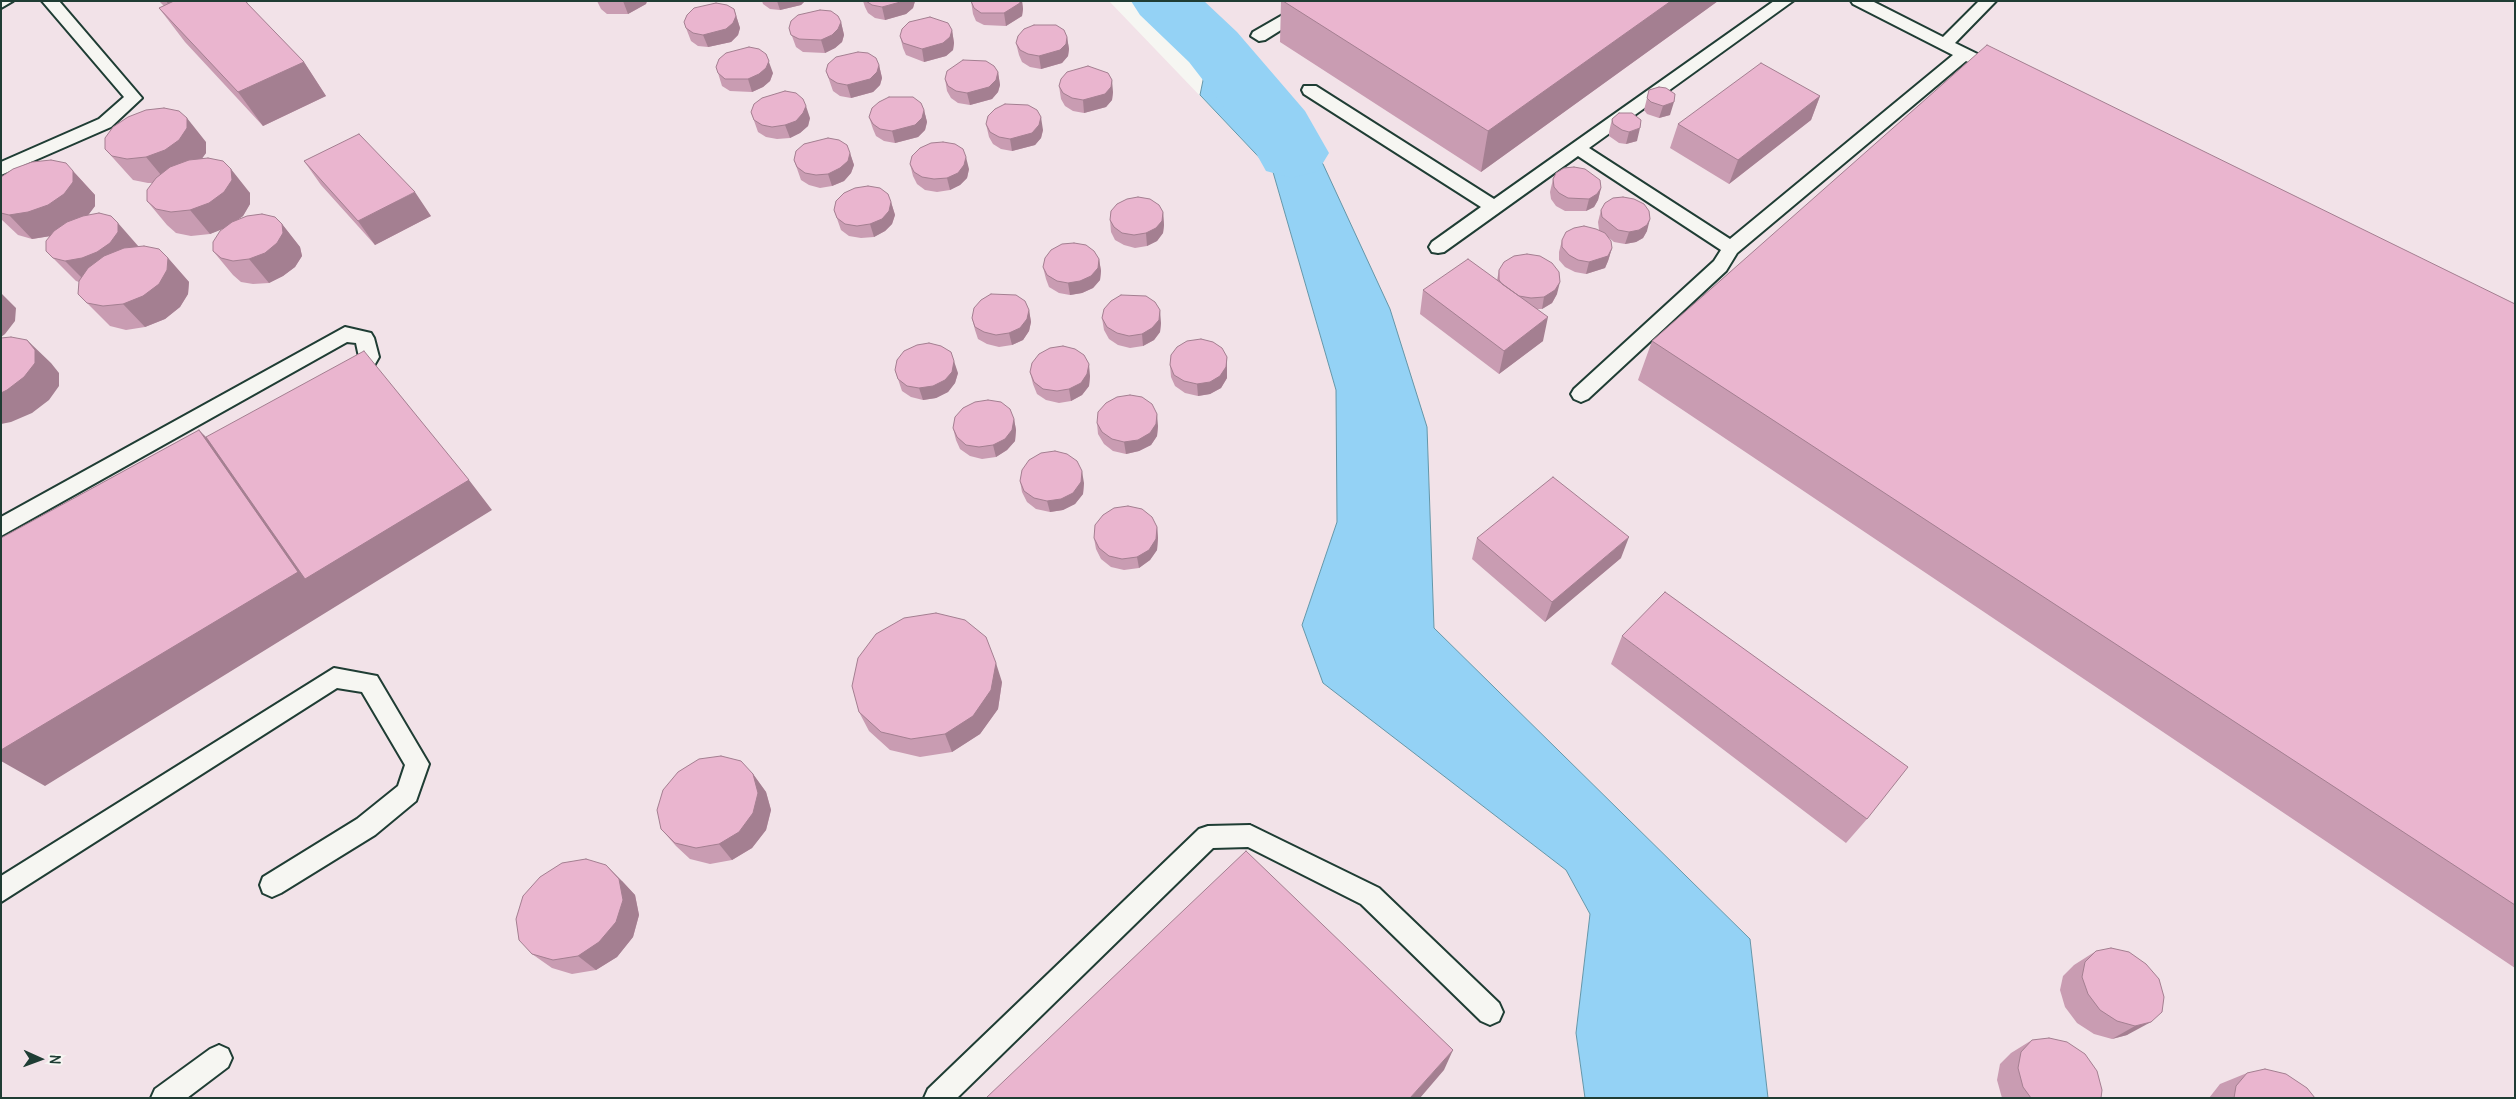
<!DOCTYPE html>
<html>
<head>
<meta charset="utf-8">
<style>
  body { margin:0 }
  #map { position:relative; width:2516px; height:1099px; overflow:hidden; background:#f6f6f2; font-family:Delius,sans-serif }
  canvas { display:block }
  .frame { position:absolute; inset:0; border:2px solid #1f3d34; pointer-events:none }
  .north { position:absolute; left:15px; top:1034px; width:50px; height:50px; -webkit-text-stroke:4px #f6f6f2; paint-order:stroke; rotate:92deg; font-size:14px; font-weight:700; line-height:20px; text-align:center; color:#1f3d34 }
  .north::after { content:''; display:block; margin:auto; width:18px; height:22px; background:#1f3d34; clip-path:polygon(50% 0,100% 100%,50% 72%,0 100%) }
</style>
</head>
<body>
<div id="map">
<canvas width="2516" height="1099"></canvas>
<div class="frame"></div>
<div class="north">N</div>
</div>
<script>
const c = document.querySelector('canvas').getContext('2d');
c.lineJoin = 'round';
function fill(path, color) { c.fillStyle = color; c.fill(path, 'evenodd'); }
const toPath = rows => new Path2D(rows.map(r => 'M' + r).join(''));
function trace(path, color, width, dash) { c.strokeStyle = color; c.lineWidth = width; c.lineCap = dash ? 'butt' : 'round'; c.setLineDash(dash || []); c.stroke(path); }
fill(toPath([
  [1,1,1109,1,1273,172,1336,390,1337,522,1302,625,1323,682,1566,870,1590,914,1576,1033,1585,1098,1,1098],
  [1186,1,2515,1,2515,1098,1768,1098,1750,939,1434,628,1427,427,1230,47]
]), '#f2e2e8');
const water = toPath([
  [1230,47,1323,164,1390,309,1427,427,1434,628,1750,939,1768,1098,1585,1098,1576,1033,1590,914,1566,870,1323,683,1302,625,1337,522,1336,390,1273,172,1200,95,1208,56,1230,47]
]);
fill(water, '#94d2f5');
trace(water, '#6596a8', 1);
fill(toPath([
  [1131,1,1204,1,1237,32,1305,111,1329,153,1318,171,1292,178,1266,171,1247,137,1189,62,1140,15,1131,1]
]), '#94d2f5');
const service = toPath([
  [1,1,13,1,1,8,1,1],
  [42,1,59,1,142,98,111,127,1,175,1,162,99,119,124,97,42,1],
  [1307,1,1327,1,1265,40,1259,41,1251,36,1253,32,1307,1],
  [1774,1,1793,1,1589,148,1730,239,1953,55,1853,4,1851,1,1872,1,1943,37,1979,1,1996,1,1955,43,2004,67,2006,71,2004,75,1998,76,1966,61,1737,253,1726,271,1588,399,1581,402,1574,399,1571,394,1574,389,1714,261,1721,250,1578,156,1444,252,1438,253,1432,252,1429,247,1432,242,1481,207,1304,94,1302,90,1304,86,1316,86,1494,199,1774,1],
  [345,327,371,333,374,338,379,357,362,387,355,389,348,387,345,382,359,357,356,343,347,342,1,536,1,517,345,327],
  [334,668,377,676,429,764,416,801,375,835,281,893,272,897,263,893,260,885,263,877,357,819,398,786,405,765,362,692,337,688,1,902,1,876,334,668],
  [1250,825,1379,888,1499,1003,1503,1012,1499,1021,1490,1025,1481,1021,1361,904,1248,847,1213,848,957,1098,924,1098,928,1089,1199,829,1208,826,1250,825],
  [219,1045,228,1049,232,1058,228,1067,187,1098,151,1098,155,1089,210,1049,219,1045]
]);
trace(service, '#1f3d34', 4);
fill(service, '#f6f6f2');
fill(toPath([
  [159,1,250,1,246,3,304,62,326,96,263,126,185,42,159,8,164,6],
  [597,1,647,1,646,4,628,14,607,14,601,9],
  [762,1,805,1,801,5,780,10,770,9,763,4],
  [863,1,915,1,913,8,906,14,885,20,875,18,868,13,865,7],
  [971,1,1022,1,1023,9,1022,16,1006,26,984,25,976,21,973,14],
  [1281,1,1718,1,1481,172,1280,42],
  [734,9,740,28,738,35,731,42,708,47,698,46,691,41,686,28],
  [841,22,844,35,842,42,835,48,825,53,803,52,796,47,789,28],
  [952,30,954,43,953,50,946,56,924,62,906,55,903,48,900,36],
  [1067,37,1069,49,1068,56,1062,63,1041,69,1030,67,1022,62,1019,55,1016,43],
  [879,65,882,78,880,85,873,92,851,98,840,96,833,91,826,71],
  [998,72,1000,85,998,92,992,99,970,105,958,103,951,98,947,91,945,79],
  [718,73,773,73,770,81,763,87,752,92,730,91,722,86],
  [1059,86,1113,92,1112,100,1106,107,1084,113,1073,111,1065,106,1061,99],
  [1666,88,1670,115,1659,118,1647,114,1644,110,1649,90],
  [1820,96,1811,120,1729,184,1670,148,1678,124],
  [924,110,927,122,925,130,918,137,895,143,884,141,876,136,873,129,869,117],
  [751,112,810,118,808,126,800,133,790,138,777,139,766,137,758,132],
  [1619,113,1637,141,1626,144,1619,143,1609,136,1609,132,1612,119],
  [986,124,1043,130,1041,138,1035,145,1012,151,1001,149,993,144,989,137],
  [206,142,206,153,202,158,250,193,250,204,243,216,236,220,282,224,300,247,302,256,295,267,283,276,269,283,253,284,241,282,233,275,213,251,224,228,210,234,191,236,176,233,167,225,147,201,152,183,148,183,133,180,105,149],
  [850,153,854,165,851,173,844,181,832,186,820,188,809,185,801,180,794,160],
  [304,161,431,216,375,245,321,185],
  [910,164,969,169,967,178,960,185,950,190,937,192,925,190,917,184,913,176],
  [73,171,95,195,95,206,88,215,139,247,168,258,189,282,188,294,180,307,165,319,145,327,126,330,110,326,78,294,79,282,76,281,46,251,50,236,32,239,18,235,1,219,1,177],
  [1553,179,1601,188,1598,200,1594,207,1586,211,1565,211,1556,206,1551,199,1550,192],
  [891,202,895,215,892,224,885,231,874,237,861,238,849,236,841,230,834,210],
  [1601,210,1647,231,1643,238,1636,242,1625,244,1614,242,1608,237,1612,248,1608,261,1605,268,1586,274,1575,272,1565,267,1559,260,1559,252,1562,240,1599,230,1598,222],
  [1163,212,1164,225,1163,233,1157,241,1147,246,1135,248,1124,245,1115,240,1111,232,1110,220],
  [1099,259,1101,271,1100,280,1093,288,1082,293,1070,295,1059,293,1049,287,1046,279,1043,267],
  [1499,270,1557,294,1552,303,1542,309,1537,309,1543,341,1499,374,1420,314,1423,290,1497,280],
  [2515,304,2515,968,1638,380,1652,341],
  [1029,310,1031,322,1029,331,1023,340,1012,345,999,347,987,344,978,339,975,330,972,318],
  [1102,318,1161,323,1160,332,1154,340,1143,346,1130,348,1118,345,1109,339,1104,330],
  [1227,357,1227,378,1221,388,1210,394,1198,396,1185,393,1175,386,1171,377,1170,365],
  [895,370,958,373,955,383,948,392,936,398,923,400,911,397,902,391],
  [1030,372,1090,376,1089,386,1082,395,1071,401,1059,403,1046,400,1037,394,1033,384],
  [1014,419,1016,430,1015,441,1007,450,996,457,982,459,970,456,960,449,956,440,953,428],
  [1097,423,1158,426,1157,436,1151,445,1139,451,1126,454,1113,451,1104,444,1098,434],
  [1020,481,1084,483,1083,494,1075,504,1063,510,1050,512,1036,509,1027,502,1022,492],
  [1157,527,1158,538,1157,550,1150,560,1139,568,1124,570,1111,567,1101,559,1096,549,1094,538],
  [1477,538,1621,558,1545,622,1472,559],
  [1622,636,1867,819,1846,843,1611,664],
  [1002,682,998,709,980,734,952,752,920,757,890,750,869,731,859,712],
  [753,774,766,792,771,810,766,830,752,848,732,860,710,864,690,859,676,846,661,829],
  [622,881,635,895,639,915,633,937,617,957,596,970,572,974,552,968,532,954],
  [2096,951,2164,997,2127,1035,2112,1039,2094,1034,2077,1023,2065,1007,2060,990,2063,976,2074,965],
  [2032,1040,2101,1098,2002,1098,1997,1080,2000,1064,2011,1053],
  [2247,1073,2315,1098,2209,1098,2220,1084]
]), '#c99cb2');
fill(toPath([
  [166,1,250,1,186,30],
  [623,1,647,1,646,4,628,14],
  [777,1,805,1,801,5,780,10],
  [904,1,915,1,913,8,906,14,885,20,882,7],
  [1020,1,1022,1,1023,9,1022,16,1006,26,1004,13],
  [1671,1,1718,1,1481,172,1488,131],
  [734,9,740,28,738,35,731,42,708,47,703,35],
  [841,22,844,35,842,42,835,48,825,53,821,40],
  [952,30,954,43,953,50,946,56,924,62,922,49],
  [1067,37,1069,49,1068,56,1062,63,1041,69,1039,56],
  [766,54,773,73,770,81,763,87,752,92,748,79],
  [304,62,326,96,263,126,238,92],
  [879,65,882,78,880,85,873,92,851,98,847,85],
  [998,72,1000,85,998,92,992,99,970,105,967,93],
  [1112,80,1113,92,1112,100,1106,107,1084,113,1083,100],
  [1820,96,1811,120,1729,184,1738,160],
  [1674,102,1670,115,1659,118,1663,106],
  [806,106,810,118,808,126,800,133,790,138,785,125],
  [924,110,927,122,925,130,918,137,895,143,892,131],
  [1041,117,1043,130,1041,138,1035,145,1012,151,1010,139],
  [187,118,206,142,206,153,198,164,166,181,146,157],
  [1640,128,1637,141,1626,144,1629,132],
  [850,153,854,165,851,173,844,181,832,186,828,174],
  [966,157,969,169,967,178,960,185,950,190,947,178],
  [231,169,250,193,250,204,243,216,228,227,210,234,190,210],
  [73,171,95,195,95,206,86,218,51,236,32,239,9,215],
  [1601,188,1598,200,1594,207,1586,211,1589,199],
  [415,192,431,216,375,245,358,221],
  [891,202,895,215,892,224,885,231,874,237,870,224],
  [1163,212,1164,225,1163,233,1157,241,1147,246,1146,233],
  [1650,219,1647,231,1643,238,1636,242,1625,244,1629,232],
  [118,223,139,247,88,284,65,261],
  [282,224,300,247,302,256,295,267,283,276,269,283,249,259],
  [1612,248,1608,261,1605,268,1586,274,1589,262],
  [168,258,189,282,188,294,180,307,165,319,145,327,123,304],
  [1099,259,1101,271,1100,280,1093,288,1082,293,1070,295,1068,283],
  [1560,282,1557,294,1552,303,1542,309,1544,297],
  [1,293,16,308,15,321,5,334,1,337],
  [1029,310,1031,322,1029,331,1023,340,1012,345,1009,333],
  [1160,310,1161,323,1160,332,1154,340,1143,346,1142,334],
  [1548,317,1543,341,1499,374,1504,351],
  [27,340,51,363,59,373,59,386,49,400,32,413,11,422,1,424,1,393],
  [1227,357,1227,378,1221,388,1210,394,1198,396,1197,384],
  [954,361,958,373,955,383,948,392,936,398,923,400,919,388],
  [1089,364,1090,376,1089,386,1082,395,1071,401,1069,389],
  [1157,414,1158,426,1157,436,1151,445,1139,451,1126,454,1124,442],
  [1014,419,1016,430,1015,441,1007,450,996,457,993,445],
  [199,430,237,468,469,480,492,510,45,786,1,761,1,750],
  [1082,471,1084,483,1083,494,1075,504,1063,510,1050,512,1047,501],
  [1157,527,1158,538,1157,550,1150,560,1139,568,1137,557],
  [1629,537,1621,558,1545,622,1552,602],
  [996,663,1002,682,998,709,980,734,952,752,945,734],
  [753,774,766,792,771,810,766,830,752,848,732,860,719,844],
  [606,865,622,881,635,895,639,915,633,937,617,957,596,970,578,956],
  [2151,1022,2127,1035,2112,1039,2135,1026],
  [1453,1050,1444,1070,1420,1098,1410,1098]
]), '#a47f91');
const building = toPath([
  [174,1,245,1,304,62,238,92,159,8,174,1],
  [866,1,904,1,882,7,872,5,866,1],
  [971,1,1020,1,1020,3,1004,13,981,13,974,8,971,1],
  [1283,1,1671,1,1488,131,1283,1],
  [716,3,727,5,734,9,736,16,733,23,726,29,703,35,693,33,686,28,684,22,687,15,694,8,716,3],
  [820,10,831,11,838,16,841,22,838,29,832,35,821,40,799,39,791,35,789,28,791,21,798,15,820,10],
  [930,17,948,23,952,30,950,37,943,43,922,49,903,43,900,36,902,29,909,22,930,17],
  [1034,25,1056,25,1064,30,1067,37,1066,44,1060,50,1039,56,1028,54,1020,50,1016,43,1018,36,1024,29,1034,25],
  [1987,45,2515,304,2515,905,1652,341,1987,45],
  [749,47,759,49,766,54,769,61,766,68,759,74,748,79,725,79,718,73,716,67,719,59,726,53,749,47],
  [858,52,868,53,876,58,879,65,877,72,870,79,847,85,837,83,829,78,826,71,828,64,836,57,858,52],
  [963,60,986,61,994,66,998,72,996,80,989,87,967,93,956,91,948,86,945,79,947,71,963,60],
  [1761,63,1820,96,1738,160,1678,124,1761,63],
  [1088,66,1108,73,1112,80,1111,87,1105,94,1083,100,1072,98,1063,93,1059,86,1061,79,1067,72,1088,66],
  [1659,87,1666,88,1675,94,1674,102,1663,106,1651,102,1647,98,1649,90,1659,87],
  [785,91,796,93,803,99,806,106,803,113,796,121,785,125,772,127,762,125,754,120,751,112,754,104,762,98,785,91],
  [889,97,913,97,921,103,924,110,922,118,915,125,892,131,880,129,873,124,869,117,872,108,879,102,889,97],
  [1005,104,1028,105,1037,110,1041,117,1039,125,1032,133,1010,139,999,137,990,132,986,124,988,116,995,109,1005,104],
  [164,108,179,111,187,118,187,128,179,140,165,150,146,157,127,159,112,156,105,149,105,138,113,127,128,117,146,110,164,108],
  [1619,113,1632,113,1641,120,1640,128,1629,132,1622,130,1613,124,1612,119,1619,113],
  [359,134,415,192,358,221,304,161,359,134],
  [828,138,839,140,847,145,850,153,848,161,840,168,828,174,816,175,805,173,797,167,794,160,796,151,804,144,828,138],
  [943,142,955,144,963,149,966,157,964,165,958,173,947,178,934,179,922,177,914,172,910,164,912,156,920,148,931,143,943,142],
  [208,158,223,161,231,169,232,180,224,192,209,203,190,210,171,212,156,209,147,201,147,190,156,178,170,167,189,160,208,158],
  [51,160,66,163,73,171,73,182,64,194,48,205,28,212,9,215,1,213,1,177,13,169,32,162,51,160],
  [1574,167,1585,169,1600,180,1601,188,1597,194,1589,199,1568,198,1559,193,1554,187,1553,179,1556,173,1564,168,1574,167],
  [868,186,880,188,888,194,891,202,889,211,882,219,870,224,857,226,845,224,837,218,834,210,836,201,844,193,855,188,868,186],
  [1138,197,1150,199,1159,205,1163,212,1162,221,1156,228,1146,233,1134,235,1122,233,1114,227,1110,220,1111,211,1117,204,1127,199,1138,197],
  [1623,197,1634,199,1644,204,1649,211,1650,219,1647,225,1639,230,1629,232,1618,230,1602,217,1601,210,1605,203,1613,198,1623,197],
  [99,213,111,216,118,223,118,232,110,243,97,252,82,258,65,261,53,258,46,251,46,241,54,231,67,222,83,216,99,213],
  [262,214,275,217,282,224,283,233,277,243,265,253,249,259,233,261,221,258,213,251,213,242,220,231,232,222,247,216,262,214],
  [1584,226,1596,229,1605,233,1611,241,1612,248,1608,256,1589,262,1578,260,1569,255,1562,247,1562,240,1566,232,1574,228,1584,226],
  [1074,243,1086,245,1094,251,1099,259,1098,268,1091,276,1080,281,1068,283,1057,281,1047,275,1043,267,1045,258,1051,250,1062,244,1074,243],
  [144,246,159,249,168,258,167,270,159,284,143,296,123,304,103,306,87,303,78,294,79,281,88,268,104,256,124,248,144,246],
  [1527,254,1540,256,1552,263,1559,272,1560,282,1555,290,1544,297,1531,298,1519,296,1502,284,1499,280,1499,270,1504,262,1514,256,1527,254],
  [1468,259,1548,317,1504,351,1423,290,1468,259],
  [991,294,1016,295,1025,301,1029,310,1027,319,1020,328,1009,333,996,335,984,332,975,327,972,318,974,308,981,300,991,294],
  [1121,295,1146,296,1155,302,1160,310,1159,320,1152,328,1142,334,1129,336,1117,333,1107,327,1102,318,1104,309,1111,301,1121,295],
  [11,337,27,340,35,350,35,363,24,377,7,390,1,393,1,338,11,337],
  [1201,339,1213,342,1222,348,1227,357,1226,367,1220,376,1210,382,1197,384,1184,381,1174,375,1170,365,1171,355,1177,347,1187,341,1201,339],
  [929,343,941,346,951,352,954,361,952,372,945,380,933,386,919,388,907,386,898,379,895,370,897,360,904,351,917,345,929,343],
  [1063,346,1075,349,1084,355,1089,364,1087,374,1081,383,1069,389,1057,391,1043,389,1034,382,1030,372,1032,363,1039,354,1050,348,1063,346],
  [364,351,469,480,305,579,206,437,364,351],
  [1130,395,1142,397,1152,404,1157,414,1156,424,1150,433,1138,440,1124,442,1112,439,1102,432,1097,423,1098,412,1106,403,1117,397,1130,395],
  [988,400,1001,402,1010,409,1014,419,1012,430,1005,439,993,445,979,447,966,445,957,437,953,428,955,417,963,408,975,402,988,400],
  [199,430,298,572,1,750,1,538,199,430],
  [1055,451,1067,454,1077,461,1082,471,1081,482,1073,493,1061,499,1047,501,1034,498,1024,491,1020,481,1022,470,1029,460,1041,453,1055,451],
  [1553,477,1629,537,1552,602,1477,538,1553,477],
  [1128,506,1142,509,1152,517,1157,527,1156,539,1149,550,1137,557,1122,559,1109,556,1099,548,1094,538,1095,525,1103,515,1114,508,1128,506],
  [1665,592,1908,767,1867,819,1622,636,1665,592],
  [936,613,965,620,986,637,996,663,991,690,973,716,945,734,911,739,881,732,859,712,852,686,858,658,876,634,904,618,936,613],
  [721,756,741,761,753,774,758,793,753,813,739,832,719,844,696,848,675,843,661,829,657,810,663,790,678,772,699,759,721,756],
  [1246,851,1453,1050,1410,1098,986,1098,1246,851],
  [586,859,606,865,619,879,623,900,616,922,599,942,578,956,553,960,532,954,519,940,516,919,523,896,540,877,562,863,586,859],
  [2111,948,2129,952,2146,964,2159,979,2164,997,2162,1012,2151,1022,2135,1026,2117,1021,2100,1010,2088,994,2082,977,2085,962,2096,951,2111,948],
  [2049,1038,2067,1042,2085,1054,2097,1071,2102,1090,2101,1098,2031,1098,2023,1087,2018,1068,2021,1052,2032,1040,2049,1038],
  [2265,1069,2286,1074,2307,1088,2315,1098,2234,1098,2236,1086,2247,1073,2265,1069]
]);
fill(building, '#eab5cf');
trace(building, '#a47f91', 1);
</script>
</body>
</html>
